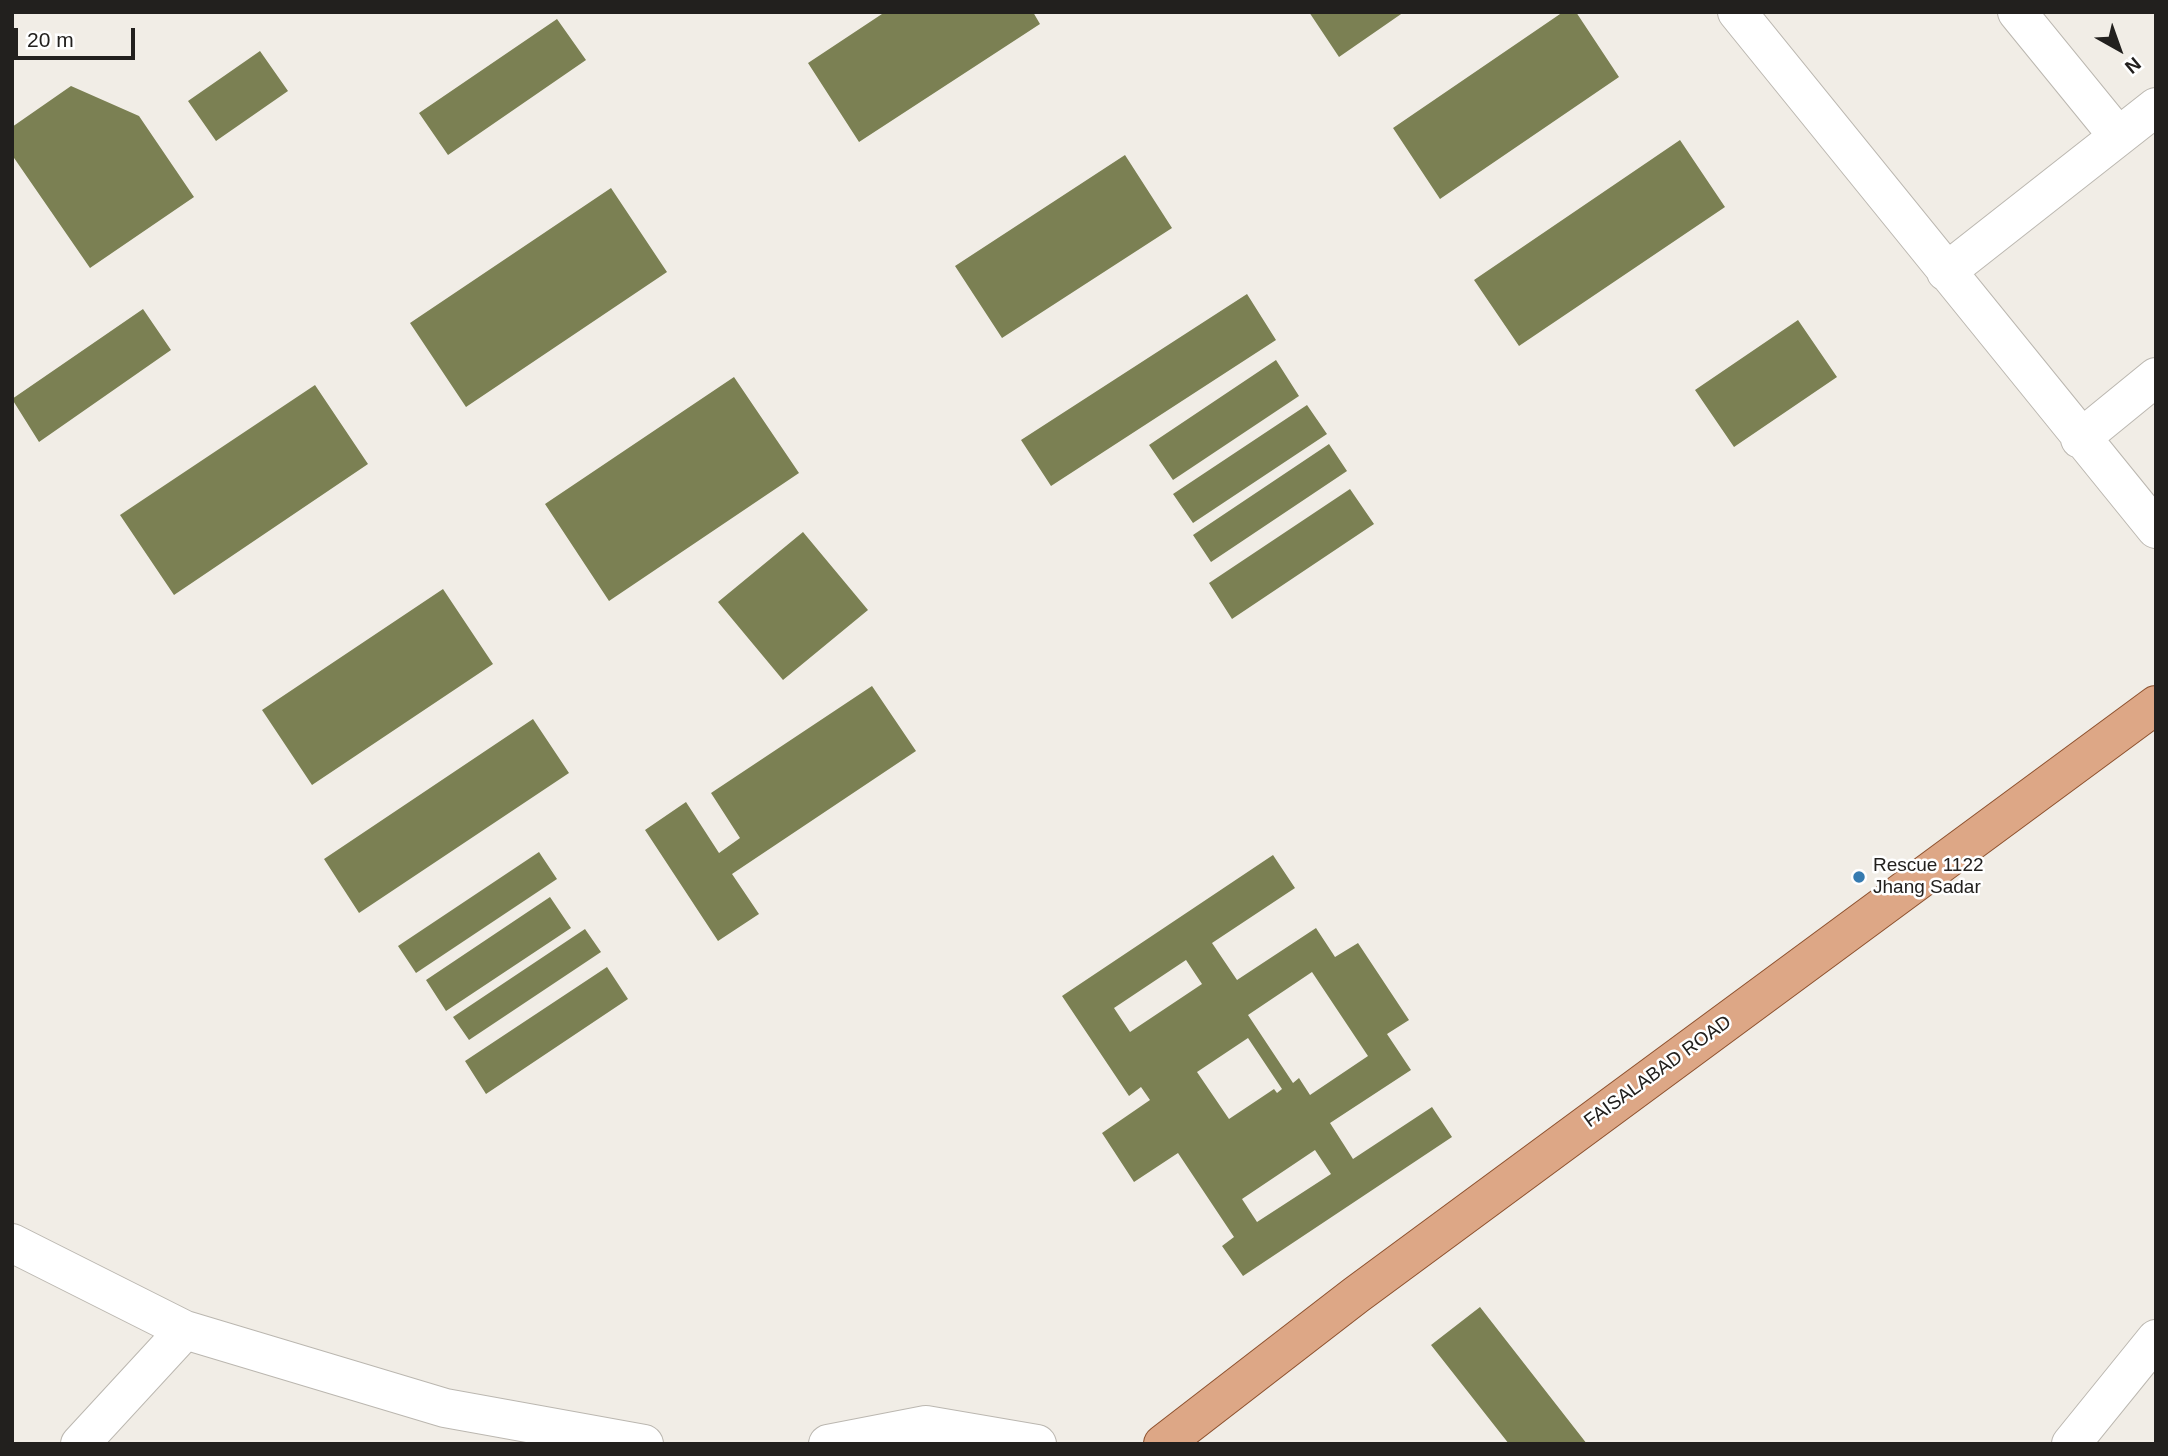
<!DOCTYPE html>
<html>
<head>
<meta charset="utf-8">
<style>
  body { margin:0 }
  #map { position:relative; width:2168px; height:1456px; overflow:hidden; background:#f1ede6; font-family:Arial,sans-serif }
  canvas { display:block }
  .frame { position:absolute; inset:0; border:14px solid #22201e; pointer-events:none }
  .north { position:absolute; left:2084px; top:14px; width:70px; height:70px; -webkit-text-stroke:5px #fff; paint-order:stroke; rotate:140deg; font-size:19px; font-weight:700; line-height:28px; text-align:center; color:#22201e }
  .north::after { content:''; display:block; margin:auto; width:24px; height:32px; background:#22201e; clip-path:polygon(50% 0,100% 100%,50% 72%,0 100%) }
  .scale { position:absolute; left:14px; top:28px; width:121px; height:32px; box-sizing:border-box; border:4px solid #22201e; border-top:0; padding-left:9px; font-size:21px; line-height:24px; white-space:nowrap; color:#22201e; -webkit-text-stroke:5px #fff; paint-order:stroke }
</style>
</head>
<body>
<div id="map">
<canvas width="2168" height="1456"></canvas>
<div class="frame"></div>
<div class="north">N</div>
<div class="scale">20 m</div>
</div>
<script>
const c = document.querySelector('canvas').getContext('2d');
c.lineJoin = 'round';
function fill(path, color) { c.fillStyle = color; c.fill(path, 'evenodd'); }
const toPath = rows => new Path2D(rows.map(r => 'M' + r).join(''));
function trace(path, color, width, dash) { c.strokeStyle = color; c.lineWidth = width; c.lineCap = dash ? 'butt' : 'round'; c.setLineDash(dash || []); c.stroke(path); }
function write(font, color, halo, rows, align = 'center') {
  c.font = font + ' Arial,sans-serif'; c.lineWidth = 5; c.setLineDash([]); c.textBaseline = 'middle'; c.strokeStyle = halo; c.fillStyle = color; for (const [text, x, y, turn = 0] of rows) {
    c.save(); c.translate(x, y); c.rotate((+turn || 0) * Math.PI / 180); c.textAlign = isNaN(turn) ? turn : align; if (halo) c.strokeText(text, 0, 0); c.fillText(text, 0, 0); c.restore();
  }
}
fill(toPath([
  [885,12,1033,12,1040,24,859,142,808,63],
  [1309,12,1404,12,1339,57],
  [1563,12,1576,12,1619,77,1440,199,1393,128],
  [557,19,586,60,448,155,419,113],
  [260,51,288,91,216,141,188,101],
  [71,86,139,116,194,197,90,268,12,155,12,127],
  [1680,140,1725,207,1519,346,1474,280],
  [1125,155,1172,228,1002,338,955,266],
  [611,188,667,272,466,407,410,323],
  [1247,294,1276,340,1051,486,1021,440],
  [143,309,171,350,39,442,12,399],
  [1798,320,1837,377,1734,447,1695,390],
  [1276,360,1299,396,1173,480,1149,445],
  [734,377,799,473,609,601,545,504],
  [315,385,368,464,174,595,120,515],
  [1307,405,1327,434,1193,523,1173,494],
  [1329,444,1347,471,1211,562,1193,535],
  [1350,489,1374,524,1232,619,1209,583],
  [803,532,868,610,783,680,718,602],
  [443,589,493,664,312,785,262,710],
  [872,686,916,751,732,874,759,914,718,941,645,830,686,802,719,853,740,838,711,793],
  [533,719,569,773,359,913,324,859],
  [539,852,557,879,416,973,398,946],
  [1273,855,1295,888,1212,943,1237,980,1316,928,1335,957,1358,943,1409,1020,1387,1034,1411,1070,1330,1123,1353,1159,1432,1107,1452,1137,1243,1276,1222,1246,1234,1237,1178,1153,1134,1182,1102,1133,1150,1100,1141,1087,1129,1096,1062,996],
  [1186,960,1202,984,1130,1032,1114,1008],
  [1312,972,1368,1056,1310,1095,1299,1078,1293,1083,1248,1015],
  [1248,1038,1282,1089,1277,1093,1274,1089,1229,1119,1197,1072],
  [1315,1150,1331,1174,1257,1222,1242,1199],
  [550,897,571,928,446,1011,426,980],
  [585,929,601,952,469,1040,453,1017],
  [607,967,628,999,486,1094,465,1061],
  [1480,1307,1587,1444,1509,1444,1431,1345]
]), '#7b8053');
const minor = toPath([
  [1737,12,2156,529],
  [2017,12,2118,136],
  [1946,272,2156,107],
  [2080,439,2156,377],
  [12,1243,185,1330,445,1408,644,1444],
  [80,1444,185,1330],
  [828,1444,926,1425,1037,1444],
  [2071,1444,2156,1339]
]);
const major = toPath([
  [1163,1444,1356,1295,2156,705]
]);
trace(minor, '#bbb7b0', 40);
trace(major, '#8d512e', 40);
trace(minor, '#fff', 38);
trace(major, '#dda786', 38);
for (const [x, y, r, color] of [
  [1859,877,7,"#367bb0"]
]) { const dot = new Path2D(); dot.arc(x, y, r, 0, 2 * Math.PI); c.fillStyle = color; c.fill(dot); trace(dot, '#fff', 2.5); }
write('19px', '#22201e', '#fff', [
  ["Rescue 1122",1873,866],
  ["Jhang Sadar",1873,888]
], 'left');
write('19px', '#22201e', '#fff', [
  ["FAISALABAD ROAD",1658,1072,-36]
]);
</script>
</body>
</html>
